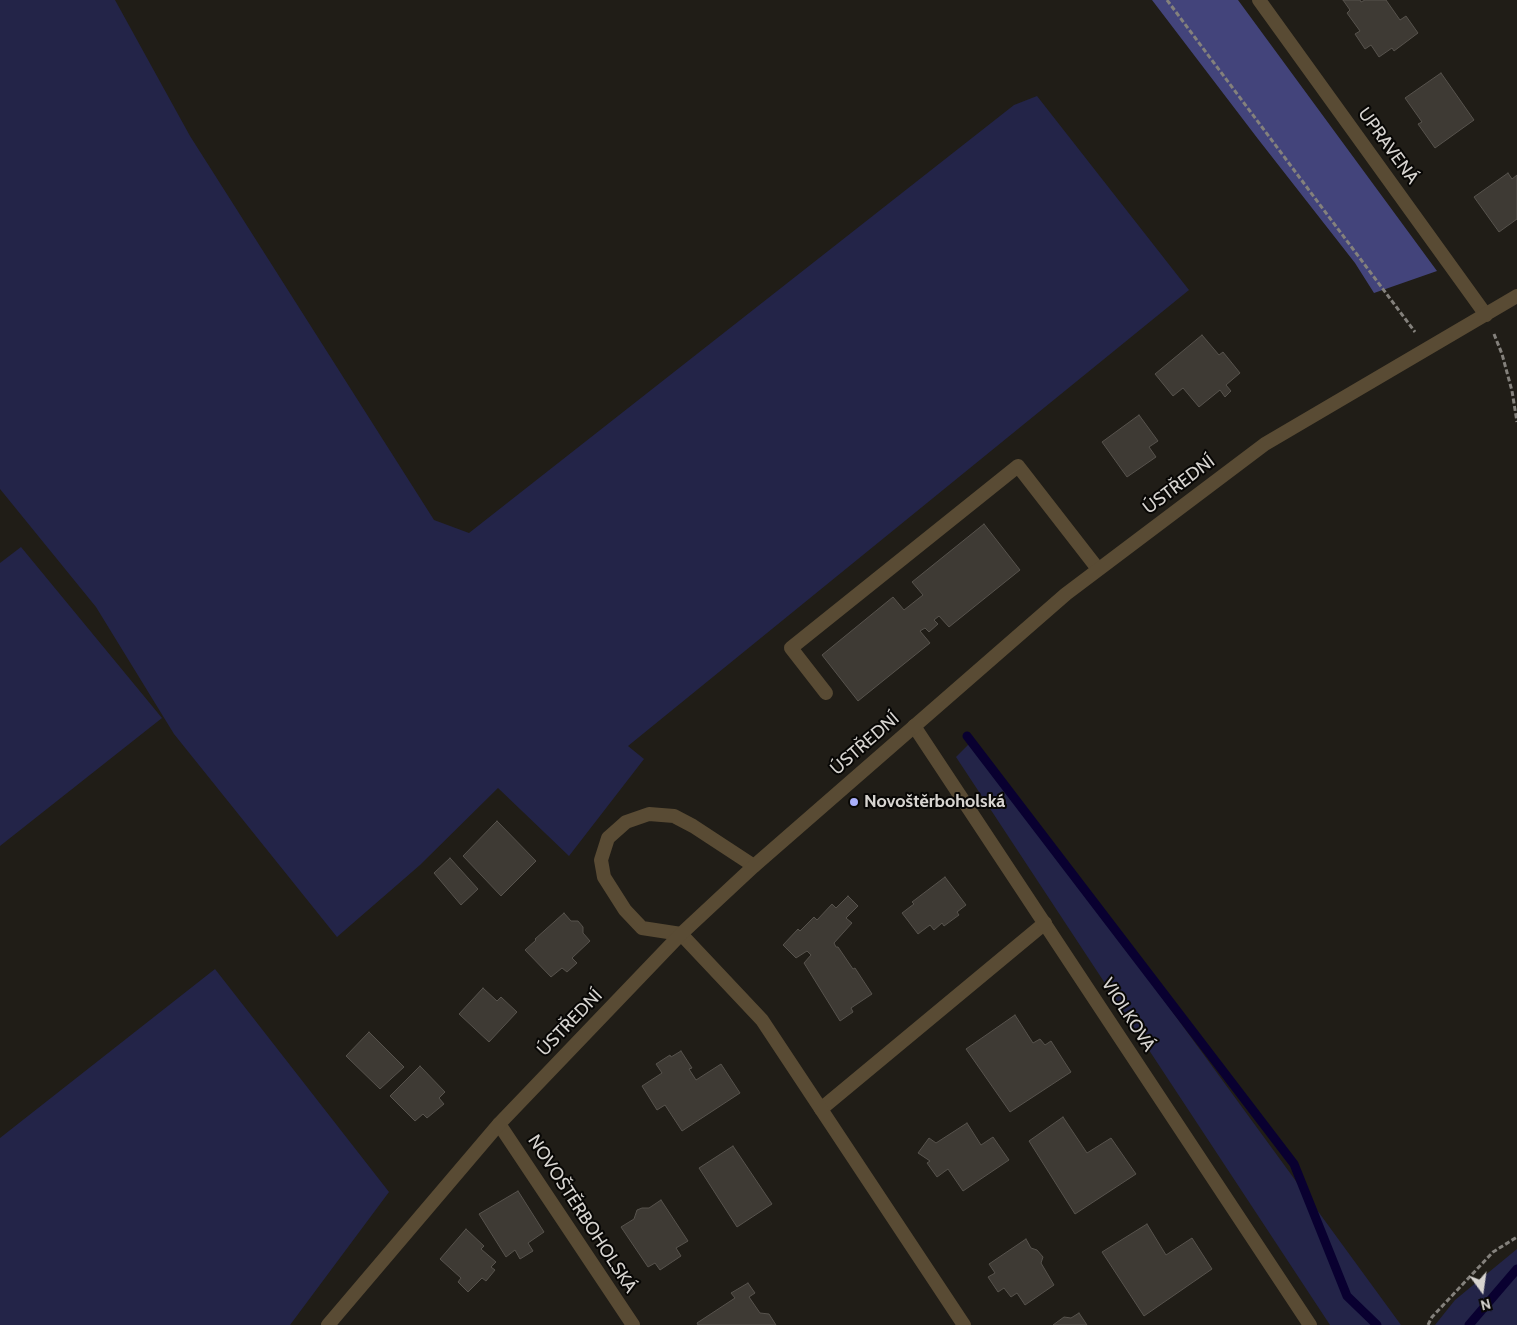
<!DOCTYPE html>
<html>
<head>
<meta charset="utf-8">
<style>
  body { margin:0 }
  #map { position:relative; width:1517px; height:1325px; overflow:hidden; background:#201d17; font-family:Cabin,sans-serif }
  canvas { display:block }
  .north { position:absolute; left:1457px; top:1265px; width:50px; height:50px; -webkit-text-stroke:4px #080705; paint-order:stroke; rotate:166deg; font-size:14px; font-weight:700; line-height:20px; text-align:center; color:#d7d4d0 }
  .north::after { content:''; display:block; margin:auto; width:18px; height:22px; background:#d7d4d0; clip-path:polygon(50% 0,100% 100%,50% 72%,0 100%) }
</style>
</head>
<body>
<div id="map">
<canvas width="1517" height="1325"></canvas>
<div class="north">N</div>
</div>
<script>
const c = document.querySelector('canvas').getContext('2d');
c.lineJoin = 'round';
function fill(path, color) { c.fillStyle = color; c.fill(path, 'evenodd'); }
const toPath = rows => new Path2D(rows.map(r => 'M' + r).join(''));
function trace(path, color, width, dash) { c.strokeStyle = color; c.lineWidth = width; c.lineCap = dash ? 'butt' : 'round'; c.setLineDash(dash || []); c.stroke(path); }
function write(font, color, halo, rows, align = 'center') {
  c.font = font + ' Cabin,sans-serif'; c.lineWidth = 4; c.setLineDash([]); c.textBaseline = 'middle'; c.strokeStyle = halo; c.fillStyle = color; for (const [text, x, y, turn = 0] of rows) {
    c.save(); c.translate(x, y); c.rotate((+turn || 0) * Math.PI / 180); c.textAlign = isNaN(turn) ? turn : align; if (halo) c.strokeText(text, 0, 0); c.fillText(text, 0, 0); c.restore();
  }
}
fill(toPath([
  [0,0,115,0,190,136,434,520,469,533,1014,105,1037,96,1189,290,628,746,644,759,569,856,498,788,420,865,337,937,174,734,96,607,0,489],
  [21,547,162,718,0,846,0,563],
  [974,739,974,740,1401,1325,1330,1325,956,757],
  [215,969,389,1192,290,1325,0,1325,0,1138],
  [1517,1249,1517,1325,1435,1325,1455,1300]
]), '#232448');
fill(toPath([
  [1152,0,1238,0,1437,271,1374,293,1355,263,1258,139]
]), '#43447b');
trace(toPath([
  [967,736,1294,1164,1347,1296,1377,1325],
  [1469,1325,1517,1269]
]), '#090030', 9);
const building = toPath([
  [1343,0,1360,0,1361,2,1365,0,1386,0,1400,20,1406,16,1418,33,1394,51,1392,48,1379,57,1371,45,1365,49,1355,34,1360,31,1347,13,1350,10,1343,0],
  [1441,73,1474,120,1435,148,1418,124,1422,122,1405,98,1441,73],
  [1508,173,1512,179,1517,175,1517,219,1499,232,1474,197,1508,173],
  [1202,335,1219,355,1223,352,1240,373,1226,385,1231,391,1225,397,1220,390,1199,407,1183,388,1173,396,1155,374,1202,335],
  [1139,415,1158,441,1149,447,1156,457,1127,477,1102,442,1139,415],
  [984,524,1020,570,949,627,939,616,934,620,938,624,929,632,925,628,920,631,930,643,858,701,822,655,893,597,904,610,923,595,912,582,984,524],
  [497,821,536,861,501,896,463,856,497,821],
  [450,858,478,889,461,905,434,873,450,858],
  [945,877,966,905,957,912,959,915,944,926,942,923,934,930,930,925,918,934,902,913,914,904,912,902,945,877],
  [848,896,858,906,846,918,852,923,834,943,836,947,838,947,853,969,855,968,872,994,851,1008,853,1012,840,1021,804,963,811,955,807,951,796,958,783,945,798,929,800,931,814,917,817,920,832,904,836,908,848,896],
  [564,913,571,921,578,921,583,927,583,933,590,941,572,958,577,963,567,972,562,968,551,977,525,950,536,940,535,939,564,913],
  [483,988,497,1001,501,997,517,1012,489,1042,459,1014,483,988],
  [1015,1015,1033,1043,1040,1039,1045,1045,1051,1041,1071,1072,1010,1112,966,1049,1015,1015],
  [369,1032,404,1067,380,1089,346,1056,369,1032],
  [681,1051,692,1068,689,1069,696,1080,721,1064,740,1093,682,1131,665,1105,657,1110,642,1086,662,1073,656,1064,670,1055,671,1057,681,1051],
  [420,1066,445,1092,439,1098,444,1104,427,1118,423,1114,415,1121,390,1096,420,1066],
  [1063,1117,1087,1153,1111,1138,1136,1174,1075,1214,1029,1141,1063,1117],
  [967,1123,981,1145,993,1137,1009,1160,963,1191,948,1169,937,1177,927,1163,930,1161,918,1153,929,1138,936,1143,967,1123],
  [733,1146,772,1204,737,1227,699,1168,733,1146],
  [518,1191,544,1232,528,1243,533,1251,520,1259,515,1250,506,1257,479,1214,518,1191],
  [661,1200,688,1241,676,1248,681,1256,660,1270,655,1263,648,1267,621,1227,634,1219,637,1210,642,1208,649,1208,661,1200],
  [1147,1224,1166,1255,1192,1238,1212,1269,1144,1316,1102,1252,1147,1224],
  [466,1229,484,1246,481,1249,496,1262,491,1267,495,1270,486,1281,482,1278,468,1292,458,1282,461,1278,440,1259,466,1229],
  [1026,1239,1031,1248,1037,1250,1043,1257,1041,1263,1054,1285,1025,1305,1017,1293,1011,1297,1004,1288,998,1292,988,1277,995,1273,989,1264,1026,1239],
  [748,1283,755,1293,749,1297,760,1313,769,1314,776,1325,698,1325,697,1323,735,1298,731,1293,748,1283],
  [1079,1313,1087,1325,1053,1325,1064,1317,1071,1318,1079,1313]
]);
fill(building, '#3e3a34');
trace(building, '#57534d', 1);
trace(toPath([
  [1167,0,1415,332],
  [1494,334,1502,354,1512,391,1517,422],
  [1428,1325,1432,1317,1493,1252,1517,1237]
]), '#84817c', 3, [5, 2.5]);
trace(toPath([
  [826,693,791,648,1018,466,1098,569],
  [681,934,642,928,625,910,604,877,601,860,608,838,626,822,649,814,674,816,693,826,754,866],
  [821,1109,1045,923]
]), '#594b34', 14);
trace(toPath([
  [1259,0,1486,315],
  [914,726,1310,1325],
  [681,934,762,1020,964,1325],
  [499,1124,633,1325]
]), '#594b34', 14);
trace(toPath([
  [328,1325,499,1124,681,934,754,866,1066,594,1265,444,1517,296]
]), '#594b34', 14);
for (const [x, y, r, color] of [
  [854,802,5,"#aab0fb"]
]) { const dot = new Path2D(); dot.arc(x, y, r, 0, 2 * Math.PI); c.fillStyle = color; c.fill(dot); trace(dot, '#080705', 2); }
write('18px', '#d7d4d0', '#080705', [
  ["UPRAVENÁ",1388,146,54],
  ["ÚSTŘEDNÍ",1179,485,-37],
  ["ÚSTŘEDNÍ",865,744,-41],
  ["VIOLKOVÁ",1128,1015,57],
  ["ÚSTŘEDNÍ",570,1023,-46],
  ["NOVOŠTĚRBOHOLSKÁ",582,1214,57]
]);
write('bold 18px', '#d7d4d0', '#080705', [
  ["Novoštěrboholská",864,802]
], 'left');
</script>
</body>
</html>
